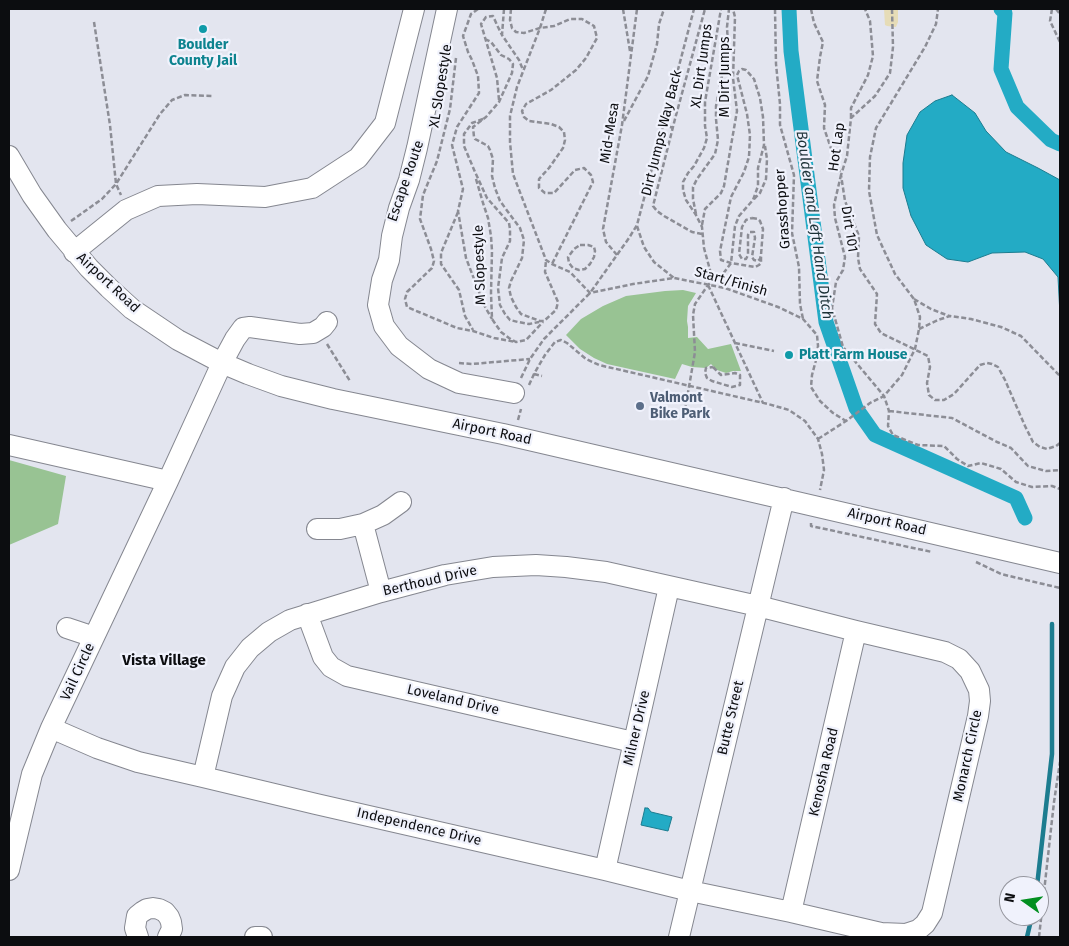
<!DOCTYPE html>
<html>
<head>
<meta charset="utf-8">
<style>
  body { margin:0 }
  #map { position:relative; width:1069px; height:946px; overflow:hidden; background:#e3e5ef; font-family:"Fira Sans",sans-serif }
  canvas { display:block }
  .frame { position:absolute; inset:0; border:10px solid #0c0d10; pointer-events:none }
  .north { position:absolute; left:999px; top:876px; width:50px; height:50px; box-sizing:border-box; background:#f0f2fc; border:1px solid #95969e; border-radius:50%; rotate:283deg; font-size:14px; font-weight:700; line-height:20px; text-align:center; color:#0c0d10 }
  .north::after { content:''; display:block; margin:auto; width:18px; height:22px; background:#028f20; clip-path:polygon(50% 0,100% 100%,50% 72%,0 100%) }
</style>
</head>
<body>
<div id="map">
<canvas width="1069" height="946"></canvas>
<div class="frame"></div>
<div class="north">N</div>
</div>
<script>
const c = document.querySelector('canvas').getContext('2d');
c.lineJoin = 'round';
function fill(path, color) { c.fillStyle = color; c.fill(path, 'evenodd'); }
const toPath = rows => new Path2D(rows.map(r => 'M' + r).join(''));
function trace(path, color, width, dash) { c.strokeStyle = color; c.lineWidth = width; c.lineCap = dash ? 'butt' : 'round'; c.setLineDash(dash || []); c.stroke(path); }
function write(font, color, halo, rows, align = 'center') {
  c.font = font + ' "Fira Sans",sans-serif'; c.lineWidth = 4.5; c.setLineDash([]); c.textBaseline = 'middle'; c.strokeStyle = halo; c.fillStyle = color; for (const [text, x, y, turn = 0] of rows) {
    c.save(); c.translate(x, y); c.rotate((+turn || 0) * Math.PI / 180); c.textAlign = isNaN(turn) ? turn : align; if (halo) c.strokeText(text, 0, 0); c.fillText(text, 0, 0); c.restore();
  }
}
fill(toPath([
  [683,290,696,293,688,306,687,321,688,327,688,338,697,337,708,349,731,344,741,371,733,371,726,373,717,370,711,364,706,368,692,367,682,364,675,379,607,364,594,358,580,349,566,335,581,319,603,306,626,296,665,291],
  [9,460,66,476,58,524,9,545]
]), '#98c393');
fill(toPath([
  [884,9,898,9,898,22,896,27,887,26,885,25]
]), '#e6dcb7');
const water = toPath([
  [952,95,975,113,986,131,1006,152,1038,168,1060,180,1060,315,1058,277,1043,259,1025,252,992,253,968,262,947,259,926,245,911,216,903,188,903,163,907,135,920,112,935,101,952,95],
  [645,808,648,808,651,812,672,817,668,831,641,825,645,808]
]);
fill(water, '#23abc5');
trace(water, '#1c7c8f', 1);
trace(toPath([
  [1037,886,1052,754,1052,624],
  [1027,937,1032,916]
]), '#1c7c8f', 4.5);
trace(toPath([
  [789,9,791,51,826,322,856,408,875,435,1016,498,1025,518],
  [1001,9,1005,13,1001,69,1017,107,1051,140,1060,144]
]), '#23abc5', 15);
const minor = toPath([
  [447,9,417,148,409,180,399,208,392,236,389,260,382,280,378,305,384,326,399,346,429,369,459,383,514,393],
  [9,156,32,195,57,230,89,268,109,288,132,309,178,340,222,363,248,374,281,386,333,399,503,434,1060,563],
  [74,252,126,210,158,196,197,194,265,197,312,188,358,158,385,123,414,9],
  [9,445,168,481],
  [363,524,381,592],
  [317,529,340,529,363,524,383,515,401,502],
  [307,614,323,657,331,667,347,676,633,742],
  [67,628,94,637],
  [51,728,97,748,138,762,203,777,316,804,605,870,690,891,791,912,881,933,906,934,918,930,925,924,932,913,978,716,980,701,979,690,970,671,959,659,945,652,856,631,758,606,606,572,566,567,536,565,493,567,445,575,381,592,290,620,269,632,250,648,235,667,222,696,203,777],
  [9,870,32,774,51,728,168,481,222,363,235,339,243,328,250,327,300,334,313,333,323,327,327,322],
  [605,870,669,587],
  [791,912,856,631],
  [138,937,135,928,137,916,142,912,147,909,153,908,159,909,165,912,169,917,171,922,172,929,168,937],
  [255,937,262,937],
  [679,937,784,498]
]);
trace(minor, '#858790', 22);
trace(toPath([
  [478,9,471,14,463,36,468,52,472,60,478,76,479,93,457,127,452,145,463,189,458,211,466,258,484,305,492,319],
  [504,9,502,35,519,60,523,70],
  [511,9,510,20,512,28,516,32,524,33,540,28,554,26,570,19,582,19,594,26,597,38,586,58,576,70,551,90,526,104,522,111,524,117,529,121,551,124,559,127,564,132,565,140,563,148,549,168,539,179,539,188,545,193,554,193,575,170,584,168,591,175,593,182,552,264],
  [546,9,540,28,517,87,510,116,510,142,513,174,546,260,552,264,570,272,590,293,633,284,674,278,725,288,778,307,803,319,817,335,818,346,816,360,812,375,811,387,820,401,833,413,846,421],
  [623,9,630,51],
  [775,9,776,64,780,104,780,125,794,175,792,233,799,267,800,304,803,319],
  [811,9,814,23,823,42,820,57,817,81,825,105,824,128,836,163,841,175,834,205,835,218,845,257,843,270,836,282,832,308,843,347,884,396,889,411,888,426,893,435,918,445,944,446,957,459,968,466,981,463,1001,469,1016,482,1032,487,1052,486,1060,489],
  [892,9,893,47,890,73,875,96,851,118,847,156,841,175,845,201,859,236,858,258,860,269,877,294,875,324,881,333,928,356,930,367,927,383,929,395,935,400,944,400,954,394,980,365,987,363,992,364,998,367,1005,380,1025,426,1033,442,1040,447,1047,449,1056,446,1060,443],
  [1052,9,1050,21,1060,42],
  [1056,9,1060,14],
  [94,22,110,125,116,184,121,195],
  [485,39,491,42,501,55,509,59,513,64,512,73,499,102,486,117,473,127,474,137,475,139,488,146,490,150,493,159,492,176,495,188,500,201,520,228,524,240,522,258,511,281,509,288,511,297,516,307,521,314,540,321,544,321,556,310,558,302,545,272,546,260],
  [456,58,450,109,437,161,423,195,420,219,431,249,434,261,432,268,407,292,405,299,407,307,457,328,473,331,494,338,516,342],
  [499,100,497,78,481,24,486,17,493,16,498,27,502,35],
  [851,118,851,108,868,75,873,56,870,21,865,9],
  [483,119,472,123,464,134,464,146,475,172,487,198,509,223,510,229,510,241,502,258,498,288,500,305,505,314,510,320,518,322,529,324,539,322],
  [624,121,648,76,657,44,659,24,664,9],
  [663,124,673,128],
  [476,179,483,203,488,218,491,236,492,251,491,293,492,319,501,332,509,338,516,342,526,340,543,322],
  [754,199,760,193,766,179,767,159,765,146],
  [458,212,441,253,441,264,459,290,465,316,473,330],
  [696,214,693,199,693,187,697,179,715,154,718,140,716,119,716,106,728,45,727,27,729,9],
  [752,218,758,219,760,221,763,229,761,255,760,259,758,261,754,260,752,257,755,238,754,232,750,232,748,235,748,255,746,259,742,259,739,254,742,227,746,220,752,218],
  [71,221,102,199,116,184,160,114,172,100,185,95,213,96],
  [702,225,705,209,721,193,724,186,737,111,733,78,735,17,733,9],
  [637,226,644,247,654,262,674,278],
  [702,234,692,232,664,216,657,211,653,206,675,119,705,9],
  [580,245,588,245,594,247,595,251,594,257,590,264,585,269,579,270,573,268,569,263,568,257,574,249,580,245],
  [617,255,606,242,603,229,622,125,637,9],
  [713,281,704,248,702,227,696,215,686,200,683,190,683,182,688,173,694,166,704,148,707,138,705,126,705,102,721,9],
  [708,285,763,403],
  [914,299,931,309,949,316],
  [919,329,938,320,950,316,971,319,1001,327,1021,336,1060,376],
  [735,343,774,351],
  [327,344,350,381],
  [459,363,472,364,530,359],
  [713,367,721,375,735,373,740,375,740,385,732,387,712,381,707,378,705,373,706,368,713,367],
  [534,374,542,376],
  [521,378,530,359,544,339,590,293,629,238,637,225,694,9],
  [529,385,534,374,545,355,555,342,561,340,567,343,586,359,599,365,768,404,789,410,805,421,818,439,822,454,824,470,820,490],
  [685,410,695,352,693,315,695,304,708,285,713,281,720,278,731,263,735,226,739,216,753,200,758,186,758,168,764,145,763,117,760,98,754,79,746,70,742,69,739,71,737,75,747,114,750,135,749,157,744,172,731,197,720,251,721,260,731,263,755,267,759,265,761,263,761,255],
  [889,411,952,418,997,442,1011,448,1028,466,1046,471,1060,470],
  [518,420,521,409],
  [818,439,846,421,870,403,884,396,902,375,915,349,919,329,920,317,914,299,895,274,877,235,869,191,870,157,876,128,925,47,936,24,938,9],
  [811,523,811,526,932,552],
  [976,562,1001,574,1060,588],
  [1039,937,1054,802,1060,762]
]), '#8c8d95', 2.5, [5, 2.5]);
trace(minor, '#fff', 20);
for (const [x, y, r, color] of [
  [203,29,5,"#0f9aa8"],
  [789,355,5,"#0f9aa8"],
  [640,406,5,"#5c6f8a"]
]) { const dot = new Path2D(); dot.arc(x, y, r, 0, 2 * Math.PI); c.fillStyle = color; c.fill(dot); trace(dot, '#f0f2fc', 2); }
write('bold 14px', '#0d838f', '#f0f2fc', [
  ["Boulder",203,45],
  ["County Jail",203,61],
  ["Platt Farm House",799,355,"left"]
]);
write('14px', '#0c0d10', '#f0f2fc', [
  ["XL Dirt Jumps",702,66,-82],
  ["M Dirt Jumps",725,77,-90],
  ["XL Slopestyle",441,86,-81],
  ["Mid-Mesa",610,133,-81],
  ["Dirt Jumps Way Back",662,133,-76],
  ["Hot Lap",837,147,-82],
  ["Escape Route",406,181,-71],
  ["Grasshopper",783,209,-94],
  ["Dirt 101",849,229,81],
  ["M Slopestyle",480,265,-92],
  ["Start/Finish",731,282,16],
  ["Airport Road",108,283,43],
  ["Airport Road",492,432,12],
  ["Airport Road",887,522,13],
  ["Berthoud Drive",430,581,-13],
  ["Vail Circle",78,672,-65],
  ["Loveland Drive",453,700,13],
  ["Butte Street",731,718,-77],
  ["Milner Drive",637,728,-77],
  ["Monarch Circle",968,756,-78],
  ["Kenosha Road",824,772,-77],
  ["Independence Drive",419,827,13]
]);
write('bold 14px', '#4e5e75', '#f0f2fc', [
  ["Valmont",650,398],
  ["Bike Park",650,414]
], 'left');
write('italic 15px', '#1d3238', '#f0f2fc', [
  ["Boulder and Left Hand Ditch",814,225,82]
]);
write('bold 15px', '#0c0d10', '#f0f2fc', [
  ["Vista Village",164,661]
]);
</script>
</body>
</html>
